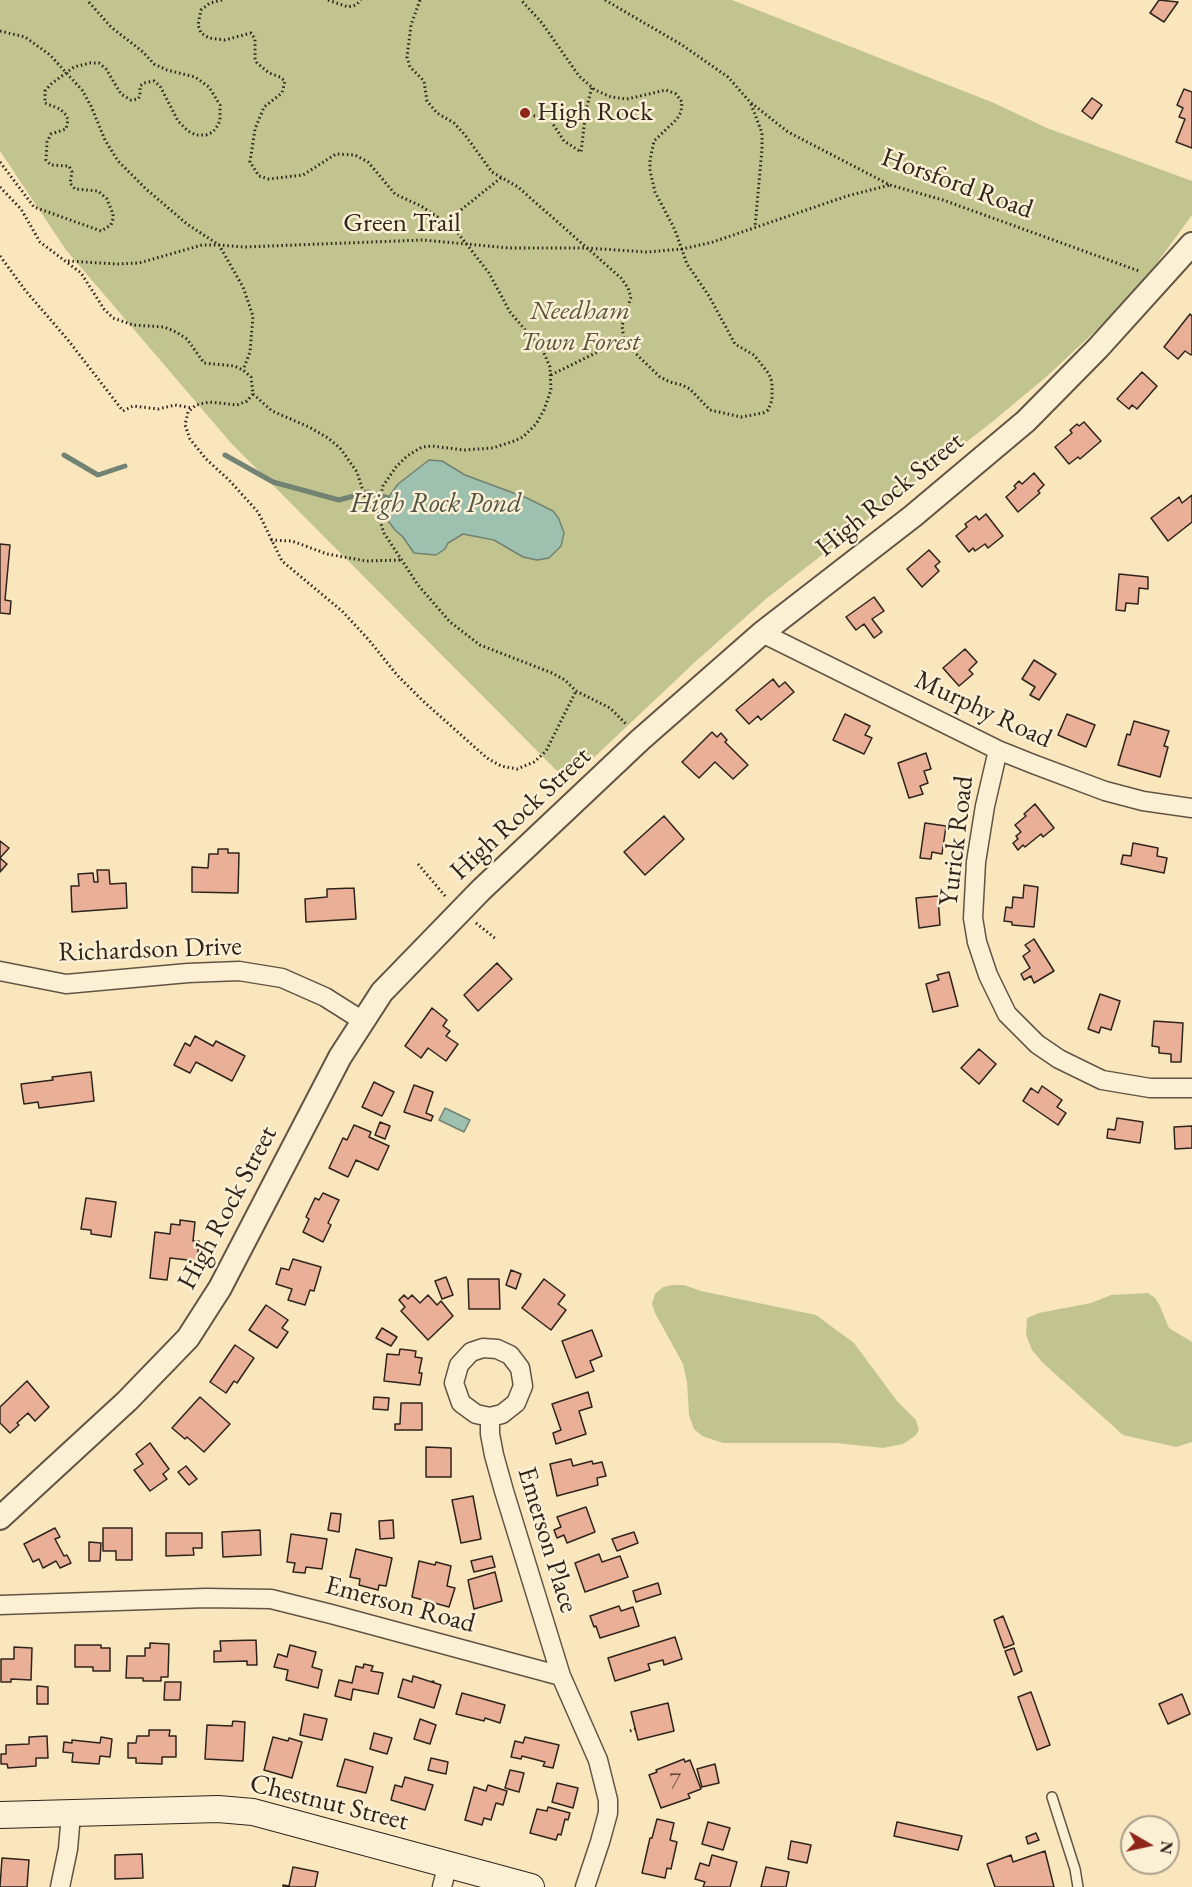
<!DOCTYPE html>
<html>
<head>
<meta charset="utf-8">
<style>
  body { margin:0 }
  #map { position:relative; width:1192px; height:1887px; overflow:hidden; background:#f9e6bd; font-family:"EB Garamond",serif }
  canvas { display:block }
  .north { position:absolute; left:1120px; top:1815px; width:60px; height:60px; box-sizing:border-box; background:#fbefd4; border:2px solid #a99e8a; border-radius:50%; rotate:99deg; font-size:16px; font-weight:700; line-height:24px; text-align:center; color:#2f241b }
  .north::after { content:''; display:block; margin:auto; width:21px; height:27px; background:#8f2418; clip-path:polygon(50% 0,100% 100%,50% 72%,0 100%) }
</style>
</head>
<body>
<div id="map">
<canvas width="1192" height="1887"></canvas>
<div class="north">N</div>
</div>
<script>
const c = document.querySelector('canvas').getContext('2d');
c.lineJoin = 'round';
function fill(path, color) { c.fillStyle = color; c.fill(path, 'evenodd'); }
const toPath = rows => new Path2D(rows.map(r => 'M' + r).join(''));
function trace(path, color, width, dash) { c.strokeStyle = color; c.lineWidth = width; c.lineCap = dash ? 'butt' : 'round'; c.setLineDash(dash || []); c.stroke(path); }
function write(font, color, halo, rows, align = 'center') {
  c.font = font + ' "EB Garamond",serif'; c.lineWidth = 5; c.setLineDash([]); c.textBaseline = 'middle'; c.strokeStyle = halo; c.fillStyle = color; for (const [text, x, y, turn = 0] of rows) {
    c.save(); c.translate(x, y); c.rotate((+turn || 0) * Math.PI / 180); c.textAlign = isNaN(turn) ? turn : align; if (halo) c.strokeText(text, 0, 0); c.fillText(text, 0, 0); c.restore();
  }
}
fill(toPath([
  [0,0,732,0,994,103,1047,128,1192,181,1192,215,1141,285,1120,308,1046,377,992,422,767,598,695,662,568,782,231,443,66,250,0,151],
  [673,1285,684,1285,701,1291,816,1315,854,1343,897,1401,916,1420,919,1430,915,1436,903,1444,883,1448,836,1443,723,1443,702,1436,694,1429,689,1415,687,1382,683,1364,655,1313,652,1304,655,1294,663,1287],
  [1148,1293,1155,1298,1159,1304,1169,1328,1192,1342,1192,1442,1176,1447,1123,1435,1043,1363,1032,1350,1026,1335,1027,1318,1039,1313,1091,1303,1111,1295]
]), '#c1c48e');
const water = toPath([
  [429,460,442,461,465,475,527,498,553,511,559,519,564,533,561,546,549,558,537,560,523,557,494,540,463,534,448,543,445,549,436,555,414,553,403,537,395,530,386,518,386,508,388,498,398,484,429,460],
  [445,1108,470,1120,464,1132,439,1120,445,1108]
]);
fill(water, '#9ec0ae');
trace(water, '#728273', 1.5);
trace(toPath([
  [64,455,98,475,125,466],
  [225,455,273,482,339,500,368,492,388,498]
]), '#728273', 5);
const building = toPath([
  [1159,0,1178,2,1164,22,1150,13,1159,0],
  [1184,89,1192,92,1192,148,1176,142,1185,119,1179,117,1183,108,1177,105,1184,89],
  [1092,98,1102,105,1092,119,1082,111,1092,98],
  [1190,314,1192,316,1192,354,1191,355,1185,351,1178,359,1164,347,1190,314],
  [1142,372,1157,386,1137,409,1132,405,1129,409,1117,399,1142,372],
  [1084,422,1101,441,1080,459,1078,457,1069,464,1055,447,1072,433,1070,430,1077,424,1079,426,1084,422],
  [1034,473,1044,485,1038,491,1040,493,1018,512,1006,497,1016,488,1014,486,1019,481,1022,484,1034,473],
  [1192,495,1192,522,1168,541,1151,518,1179,497,1182,503,1192,495],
  [986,514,1003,536,988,548,985,544,975,551,973,548,969,552,956,536,967,527,965,524,976,516,979,520,986,514],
  [0,544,10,545,5,600,11,601,10,614,0,613,0,544],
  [929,550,940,562,935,566,939,571,922,587,907,569,929,550],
  [1119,574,1148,577,1148,589,1139,588,1138,604,1126,603,1125,611,1116,610,1119,574],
  [874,597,884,611,872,619,882,632,874,638,864,624,856,630,846,617,874,597],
  [965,649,977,662,969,670,973,674,959,686,943,668,965,649],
  [1034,660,1056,674,1039,700,1030,695,1035,687,1022,679,1034,660],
  [773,679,779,687,785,682,794,692,761,720,758,716,749,724,736,710,773,679],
  [845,714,870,726,865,735,872,738,864,754,833,740,845,714],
  [1067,714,1095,725,1086,747,1058,735,1067,714],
  [1134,721,1169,731,1164,746,1168,747,1160,777,1118,765,1127,734,1130,735,1134,721],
  [712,732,717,737,721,733,727,740,725,742,748,765,733,779,715,762,699,778,682,762,712,732],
  [926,753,931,769,924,771,928,783,920,786,923,794,909,798,898,763,926,753],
  [1035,804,1054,828,1043,837,1041,834,1025,847,1023,845,1018,850,1013,843,1018,839,1016,836,1021,832,1015,825,1026,816,1024,814,1035,804],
  [664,816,684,839,645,875,624,852,664,816],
  [925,823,946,826,942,854,932,852,931,859,920,858,925,823],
  [0,841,9,848,0,858,7,864,0,872,0,841],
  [1133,843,1158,848,1157,856,1167,858,1164,873,1121,864,1123,855,1131,856,1133,843],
  [218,849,228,849,228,853,239,853,238,893,192,892,192,867,208,868,209,854,218,854,218,849],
  [97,870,109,870,110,884,126,883,127,908,72,912,71,886,79,886,78,874,93,873,94,882,98,882,97,870],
  [1024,885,1038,887,1034,927,1012,925,1012,922,1004,921,1006,907,1012,908,1013,897,1023,898,1024,885],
  [354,888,356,919,306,922,305,899,327,897,327,889,354,888],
  [938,896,940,925,919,928,916,898,938,896],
  [1034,939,1054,971,1034,983,1031,976,1024,980,1021,974,1030,968,1023,956,1030,951,1025,945,1034,939],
  [497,963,512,979,478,1011,464,995,497,963],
  [949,972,958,1006,933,1012,926,984,939,980,937,975,949,972],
  [1100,994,1120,1001,1111,1030,1101,1027,1099,1033,1088,1029,1100,994],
  [432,1008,447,1020,443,1026,450,1031,446,1036,458,1044,446,1061,428,1048,421,1058,405,1046,432,1008],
  [1154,1021,1183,1023,1181,1062,1171,1062,1171,1054,1159,1053,1159,1047,1152,1046,1154,1021],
  [195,1036,213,1046,216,1041,245,1056,232,1081,196,1062,190,1073,174,1065,185,1043,190,1046,195,1036],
  [979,1049,996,1064,979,1084,961,1068,979,1049],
  [91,1072,94,1101,39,1108,38,1102,24,1104,21,1084,53,1080,52,1077,91,1072],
  [374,1082,394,1092,382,1116,362,1107,374,1082],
  [414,1085,433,1092,426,1113,433,1116,431,1121,404,1112,414,1085],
  [1042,1086,1062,1100,1057,1107,1066,1113,1058,1125,1023,1101,1031,1088,1038,1093,1042,1086],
  [1117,1118,1143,1122,1140,1143,1107,1138,1108,1129,1115,1130,1117,1118],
  [380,1122,390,1126,385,1139,375,1135,380,1122],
  [354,1125,371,1132,369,1137,389,1146,378,1170,356,1160,348,1177,329,1168,343,1138,347,1140,354,1125],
  [1192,1126,1192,1148,1175,1149,1174,1127,1192,1126],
  [323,1193,339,1200,328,1223,331,1225,323,1242,303,1232,309,1219,306,1217,315,1198,319,1200,323,1193],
  [86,1198,116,1202,111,1237,91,1234,91,1230,81,1229,86,1198],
  [180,1220,195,1222,193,1241,199,1241,197,1261,170,1258,167,1280,150,1278,155,1232,170,1234,171,1224,180,1225,180,1220],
  [293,1259,321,1267,314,1291,310,1290,305,1305,288,1300,292,1289,276,1284,281,1268,289,1270,293,1259],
  [511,1270,521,1274,516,1289,506,1285,511,1270],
  [446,1277,453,1295,442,1299,435,1281,446,1277],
  [468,1279,499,1279,500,1309,469,1309,468,1279],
  [544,1279,565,1295,558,1304,566,1310,551,1330,522,1308,544,1279],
  [404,1295,408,1299,412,1295,420,1303,428,1295,437,1305,441,1301,453,1316,428,1340,401,1311,405,1307,399,1300,404,1295],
  [266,1305,288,1320,282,1328,288,1332,277,1348,249,1330,266,1305],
  [382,1328,397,1337,391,1346,376,1338,382,1328],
  [592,1330,602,1356,590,1361,594,1371,576,1378,562,1341,592,1330],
  [235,1345,254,1358,237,1383,234,1381,226,1393,210,1382,235,1345],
  [400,1349,416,1351,415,1357,422,1358,419,1373,422,1373,420,1385,384,1381,387,1354,399,1355,400,1349],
  [27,1381,49,1407,35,1421,28,1413,17,1423,19,1425,10,1433,0,1423,0,1407,27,1381],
  [588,1392,592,1407,579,1411,586,1434,556,1444,553,1433,561,1430,552,1404,588,1392],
  [200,1397,230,1424,204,1452,187,1437,185,1439,172,1428,200,1397],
  [374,1397,389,1398,388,1410,373,1409,374,1397],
  [401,1403,422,1403,422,1430,395,1430,395,1424,400,1424,401,1403],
  [150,1443,169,1469,163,1474,167,1479,150,1491,134,1470,143,1464,136,1454,150,1443],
  [426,1447,451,1448,451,1477,426,1477,426,1447],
  [571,1459,573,1466,592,1461,593,1464,602,1462,606,1476,597,1478,598,1485,557,1496,550,1464,571,1459],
  [186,1466,197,1479,189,1485,178,1472,186,1466],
  [473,1496,481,1539,461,1543,452,1500,473,1496],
  [586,1507,595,1532,567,1543,564,1535,557,1538,554,1530,561,1527,557,1517,586,1507],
  [331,1513,341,1514,339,1532,328,1530,331,1513],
  [393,1520,394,1538,380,1539,379,1521,393,1520],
  [55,1528,60,1537,55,1539,64,1556,67,1555,71,1563,60,1568,56,1561,43,1568,39,1559,33,1562,24,1544,55,1528],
  [103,1528,132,1528,132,1560,116,1560,116,1551,103,1551,103,1528],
  [260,1530,261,1555,223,1557,222,1532,260,1530],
  [634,1532,638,1543,617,1551,612,1539,634,1532],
  [166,1533,202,1533,202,1548,193,1548,194,1555,166,1556,166,1533],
  [291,1534,327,1539,322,1569,306,1567,305,1573,293,1572,295,1563,287,1562,291,1534],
  [89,1542,101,1543,100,1561,89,1561,89,1542],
  [356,1549,392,1558,386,1586,379,1585,378,1590,359,1585,360,1579,350,1577,356,1549],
  [599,1554,602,1562,620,1556,628,1577,585,1592,575,1563,599,1554],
  [492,1556,495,1567,474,1572,471,1561,492,1556],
  [419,1561,435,1565,436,1562,451,1566,447,1586,455,1588,449,1607,412,1597,419,1561],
  [495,1572,502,1601,474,1609,468,1580,495,1572],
  [658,1583,661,1594,636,1602,633,1591,658,1583],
  [619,1606,621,1611,633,1607,639,1626,600,1638,596,1626,594,1627,590,1616,619,1606],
  [1003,1616,1014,1644,1004,1648,994,1620,1003,1616],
  [675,1637,682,1659,664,1665,663,1660,648,1664,650,1670,615,1681,608,1658,675,1637],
  [256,1640,257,1665,247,1665,247,1661,214,1662,214,1651,221,1651,220,1641,256,1640],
  [150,1643,169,1644,168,1677,161,1677,161,1681,143,1681,143,1678,126,1678,127,1656,145,1656,145,1648,150,1648,150,1643],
  [75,1645,101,1645,101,1648,110,1648,110,1671,93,1671,93,1667,75,1667,75,1645],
  [290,1645,316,1652,312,1667,322,1670,318,1688,286,1680,288,1670,274,1667,278,1654,287,1657,290,1645],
  [14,1647,32,1648,31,1680,11,1679,11,1682,1,1682,1,1659,14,1659,14,1647],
  [1014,1648,1022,1671,1014,1675,1005,1651,1014,1648],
  [364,1664,373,1666,371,1671,383,1673,378,1694,353,1689,351,1700,335,1696,339,1680,352,1683,356,1666,363,1668,364,1664],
  [413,1676,441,1685,434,1708,398,1697,403,1679,412,1682,413,1676],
  [165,1682,181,1682,180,1700,164,1700,165,1682],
  [37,1686,48,1687,48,1704,37,1704,37,1686],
  [1031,1692,1050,1745,1037,1750,1018,1697,1031,1692],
  [462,1693,505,1705,500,1723,485,1718,484,1721,456,1714,462,1693],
  [1182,1694,1190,1714,1168,1724,1159,1704,1182,1694],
  [668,1703,674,1731,638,1740,631,1712,668,1703],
  [304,1714,327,1719,322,1740,300,1735,304,1714],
  [420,1719,436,1725,430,1744,414,1739,420,1719],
  [233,1721,245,1722,243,1761,205,1759,207,1725,232,1726,233,1721],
  [149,1730,170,1730,169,1736,176,1736,176,1757,162,1757,162,1764,136,1763,136,1758,128,1758,128,1743,136,1743,137,1736,149,1736,149,1730],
  [374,1733,392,1738,387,1754,370,1749,374,1733],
  [47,1736,48,1758,36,1758,36,1766,8,1768,7,1764,1,1764,1,1754,6,1754,6,1745,29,1744,29,1737,47,1736],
  [101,1737,112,1739,110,1757,100,1756,99,1764,72,1762,73,1753,63,1752,64,1742,72,1743,72,1740,100,1743,101,1737],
  [273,1737,288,1741,289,1738,302,1742,292,1778,264,1770,273,1737],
  [525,1737,559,1745,553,1768,543,1766,545,1762,522,1756,521,1759,511,1757,515,1741,523,1743,525,1737],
  [431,1758,448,1762,446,1774,428,1770,431,1758],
  [345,1759,373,1767,366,1793,337,1786,345,1759],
  [684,1759,685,1762,690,1760,701,1789,688,1794,690,1798,661,1808,649,1775,657,1772,656,1770,684,1759],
  [715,1764,719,1783,702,1787,697,1769,715,1764],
  [510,1770,524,1773,519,1792,505,1788,510,1770],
  [405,1777,433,1785,425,1810,391,1800,395,1785,402,1787,405,1777],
  [557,1783,578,1788,573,1808,552,1802,557,1783],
  [488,1785,507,1791,503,1805,496,1803,491,1820,484,1818,482,1825,465,1820,474,1787,486,1791,488,1785],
  [548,1807,570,1813,568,1820,565,1819,561,1835,558,1834,556,1840,530,1833,537,1809,547,1811,548,1807],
  [657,1819,674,1823,670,1840,677,1842,671,1869,667,1868,665,1878,642,1873,650,1838,652,1838,657,1819],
  [708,1822,730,1828,723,1850,702,1844,708,1822],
  [897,1822,962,1836,958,1850,894,1836,897,1822],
  [1036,1833,1039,1840,1028,1844,1026,1837,1036,1833],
  [791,1841,811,1845,807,1863,788,1859,791,1841],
  [1045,1851,1054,1887,995,1887,987,1864,1011,1855,1013,1862,1045,1851],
  [142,1854,143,1878,115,1879,115,1855,142,1854],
  [712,1855,737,1862,730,1887,703,1887,705,1882,695,1879,700,1863,709,1866,712,1855],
  [2,1858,29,1860,27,1887,0,1887,2,1858],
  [293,1867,318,1872,315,1887,283,1887,283,1885,289,1886,293,1867],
  [766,1867,789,1872,786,1887,761,1887,766,1867]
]);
fill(building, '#e9af97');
trace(building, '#2f241b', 1.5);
const service = toPath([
  [1052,1797,1075,1869,1078,1887]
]);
const minor = toPath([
  [762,633,998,750,1033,764,1105,791,1143,801,1192,808],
  [998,750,985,806,976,862,973,918,977,942,988,975,1007,1014,1037,1044,1059,1059,1102,1080,1150,1088,1192,1088],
  [0,971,66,984,188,973,239,971,282,978,325,997,363,1021],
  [490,1417,476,1414,461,1403,454,1383,459,1365,471,1352,483,1348,497,1349,510,1355,520,1368,523,1386,516,1403,502,1414,490,1417,490,1434,494,1455,504,1491,561,1676],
  [0,1605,206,1598,271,1599,331,1614,561,1676,598,1760,608,1800,608,1813,600,1842,585,1887],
  [60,1887,68,1849,71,1814],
  [442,1887,448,1863]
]);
const tertiary = toPath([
  [0,1518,127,1401,188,1338,220,1288,340,1057,382,992,481,890,640,740,762,633,913,516,1026,421,1098,348,1192,244]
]);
const secondary = toPath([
  [0,1815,218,1809,253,1812,531,1887]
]);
trace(service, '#625444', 12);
trace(minor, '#625444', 21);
trace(tertiary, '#625444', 26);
trace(secondary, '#2f241b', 28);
trace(toPath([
  [222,0,210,3,201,10,198,25,201,33,209,38,225,40,251,33,255,39,255,58,257,63,269,73,280,77,285,81,282,93,264,107,255,129,250,162,259,176,269,179,303,175,336,154,355,155,368,162,395,194,421,206,454,228,489,273,510,312,543,351,550,367,551,390,544,410,536,424,523,437,514,441,493,448,464,450,432,446,422,447,407,456,396,467,383,486,378,505,378,515,384,533,418,585,450,622,480,645,552,673,565,680,576,691,610,708,627,725],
  [328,0,348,7,356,5,361,0],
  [420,0,411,25,407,57,410,67,424,81,427,101,437,113,454,123,465,135,492,172,518,187,621,278,628,288,631,297,622,326,624,339,630,348,660,377,670,382,682,385,690,389,710,410,741,417,763,413,768,410,772,400,772,382,769,374,754,355,735,344,709,296,687,264,675,230,655,192,650,171,650,160,654,141,677,119,681,112,682,102,676,94,666,90,627,99,611,97,595,90,579,76,542,23,521,0],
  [605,0,682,45,728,77,750,102,788,132,890,185,943,200,1139,271],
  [0,31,25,37,50,55,82,90,91,106,105,140,118,161,146,189,187,224,219,245,244,247,423,240,509,248,586,248,647,252,682,249,713,242,847,196,890,185],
  [751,104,762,133,762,149,755,227],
  [525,113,551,121,564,141,581,152,586,110,592,87],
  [0,162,34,207,101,231,111,225,113,219,113,214,107,199,98,191,75,189,70,183,72,172,69,166,51,165,46,160,47,142,51,134,66,129,68,120,66,115,60,109,45,103,45,91,51,84,74,67,90,63,99,63,106,69,121,94,131,100,138,99,140,96,140,86,144,83,154,81,160,86,178,121,188,131,196,135,206,135,213,132,218,125,220,120,220,105,209,87,195,77,167,70,154,64,143,52,111,27,87,0],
  [0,187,21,209,40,242,81,273,104,309,113,318,133,325,164,327,176,332,187,339,204,363,234,366,243,370,251,377,253,394,247,401,237,405,209,402,196,405,188,412,185,425,190,439,206,459,229,480,258,512,282,561,342,611,368,639,397,675,422,700,487,758,501,766,517,769,534,762,546,751,576,691],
  [447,221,502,177],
  [0,256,25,290,68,340,123,411,133,406,158,409,175,405,192,408],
  [68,261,116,264,139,263,202,245,219,245,243,287,253,316,250,352,243,370],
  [551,375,624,339],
  [253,394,272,411,309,427,328,438,340,448,357,472,367,504,378,515],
  [271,540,292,541,327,554,366,561,400,560],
  [418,864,446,897],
  [476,923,496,939],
  [433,1682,433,1678],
  [630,1731,635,1729]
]), '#2f241b', 3, [1.5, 3]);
trace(service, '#fbefd4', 9);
trace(minor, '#fbefd4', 18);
trace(tertiary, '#fbefd4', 22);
trace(secondary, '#fbefd4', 26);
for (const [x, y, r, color] of [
  [525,113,6,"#8f2418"]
]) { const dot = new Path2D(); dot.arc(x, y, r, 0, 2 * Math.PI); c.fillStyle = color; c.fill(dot); trace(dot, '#fbefd4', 2); }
write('24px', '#5e473a', null, [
  ["7",675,1782]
]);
write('27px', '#2f241b', '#fbefd4', [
  ["High Rock",537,113]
], 'left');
write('27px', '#2f241b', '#fbefd4', [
  ["Horsford Road",957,184,20],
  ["Green Trail",402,224],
  ["High Rock Street",890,495,-39],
  ["Murphy Road",983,710,25],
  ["High Rock Street",521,814,-43],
  ["Yurick Road",957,841,-83],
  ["Richardson Drive",150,950,-2],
  ["High Rock Street",228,1208,-62],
  ["Emerson Place",547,1540,73],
  ["Emerson Road",400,1605,15],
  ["Chestnut Street",329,1803,14]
]);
write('italic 27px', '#5b543e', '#fbefd4', [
  ["Needham",580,312],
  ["Town Forest",580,343]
]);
write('italic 28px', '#505347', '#fbefd4', [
  ["High Rock Pond",436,504]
]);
</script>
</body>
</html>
